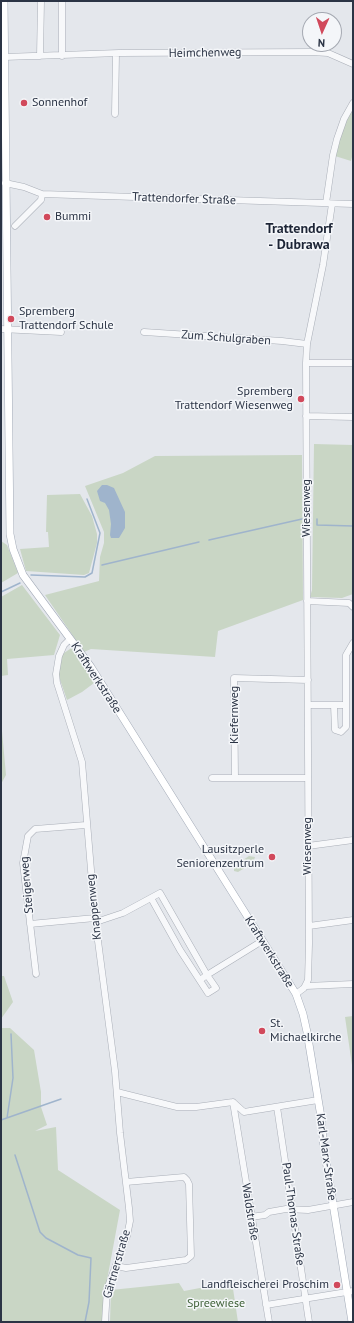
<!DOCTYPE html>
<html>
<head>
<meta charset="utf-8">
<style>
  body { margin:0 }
  #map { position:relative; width:354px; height:1323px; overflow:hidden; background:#e4e7ec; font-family:"PT Sans",sans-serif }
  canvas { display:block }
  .frame { position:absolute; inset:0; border:2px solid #2b3445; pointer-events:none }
  .north { position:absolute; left:302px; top:12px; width:40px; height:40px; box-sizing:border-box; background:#f4f6f9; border:1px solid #a4a8b1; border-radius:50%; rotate:183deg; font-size:11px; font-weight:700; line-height:16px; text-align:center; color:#2b3445 }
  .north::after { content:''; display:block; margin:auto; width:14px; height:18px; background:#d1495b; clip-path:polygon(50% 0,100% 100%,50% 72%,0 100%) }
</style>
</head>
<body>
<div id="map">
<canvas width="354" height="1323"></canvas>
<div class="frame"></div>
<div class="north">N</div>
</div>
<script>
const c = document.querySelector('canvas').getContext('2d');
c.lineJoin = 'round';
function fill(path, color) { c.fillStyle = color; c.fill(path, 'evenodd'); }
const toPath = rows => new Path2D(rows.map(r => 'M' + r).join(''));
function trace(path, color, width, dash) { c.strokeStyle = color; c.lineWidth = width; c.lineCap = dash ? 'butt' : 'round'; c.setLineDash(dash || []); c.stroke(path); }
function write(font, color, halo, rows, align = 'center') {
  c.font = font + ' "PT Sans",sans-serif'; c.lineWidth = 3; c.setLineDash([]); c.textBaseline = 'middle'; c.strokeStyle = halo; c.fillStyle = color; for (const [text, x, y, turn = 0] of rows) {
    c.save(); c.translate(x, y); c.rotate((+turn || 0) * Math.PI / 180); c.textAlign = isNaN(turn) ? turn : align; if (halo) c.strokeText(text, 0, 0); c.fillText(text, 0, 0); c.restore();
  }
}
fill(toPath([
  [353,107,353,153,351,161,335,156,342,131],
  [314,444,353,445,353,594,342,598,310,597,312,590],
  [302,455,303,600,218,631,215,657,91,649,84,652,45,595,99,581,100,557,104,543,104,532,85,486,123,473,155,456],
  [80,494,92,516,97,534,97,543,89,573,84,575,26,571,20,549,49,547,48,532,46,532,47,495],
  [1,541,7,545,18,573,1,583],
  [22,585,60,635,54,655,7,659,8,675,1,676,1,597],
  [73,647,94,683,82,692,67,700,58,674,61,655],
  [1,720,6,775,1,784],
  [249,856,255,857,253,863,238,872,234,871,234,866],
  [1,976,4,976,13,1002,1,1019],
  [353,1016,353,1072,345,1017],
  [1,1028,10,1028,34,1050,41,1092,41,1107,47,1125,35,1131,56,1127,58,1170,120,1210,105,1291,102,1322,1,1322],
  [232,1282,238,1322,110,1322,111,1290,179,1283,184,1291]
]), '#c9d6c5');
fill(toPath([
  [102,485,107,485,114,488,125,512,125,528,119,538,111,538,110,535,111,524,109,510,105,503,100,501,97,491]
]), '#9fb4cc');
trace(toPath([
  [317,519,317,525,353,526],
  [209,540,302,519],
  [102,565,199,542],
  [31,575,85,577,92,573,100,533,87,499],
  [1,592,20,583],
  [7,1118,13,1078,11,1034],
  [1,1120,61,1099],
  [15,1155,40,1232,46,1238,78,1255,91,1258,89,1302,85,1322]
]), '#9fb4cc', 1.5);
const minor = toPath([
  [62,1,62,56],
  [40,56,41,1],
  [4,57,119,53,311,52,328,53,353,64],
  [115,114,116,54],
  [5,183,24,187,42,194,353,204],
  [326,203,333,155,337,139,344,119,353,103],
  [15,226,41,200,42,194],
  [1,329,61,332],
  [144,332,282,341,307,344],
  [306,363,353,363],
  [306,416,353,417],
  [307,601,349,603,353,607],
  [70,639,64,645,59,656,56,674,57,683,82,762,95,918,115,1071,120,1133,129,1208,130,1221,127,1236,107,1289,105,1322],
  [308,705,346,705,346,655,353,643],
  [334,705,335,730,341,732,346,727,346,705],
  [212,778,308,778],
  [235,778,234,678,308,680],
  [308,846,353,840],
  [151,898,180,950,208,993,216,988,207,975,200,980],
  [96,922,123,913,160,893,207,975,262,941],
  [30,924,95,918],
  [309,926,353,920],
  [36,974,23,863,28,836,35,829,86,825],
  [306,986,353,984],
  [296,994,304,988,308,980,309,944,306,363,307,344,323,265,332,204],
  [117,1092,177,1107,196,1107,233,1102,244,1112,318,1100],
  [233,1102,269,1322],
  [277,1107,309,1322],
  [251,1217,265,1215,269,1212,286,1209,308,1210,353,1202],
  [116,1266,126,1268,186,1260,191,1256,189,1184,187,1180,184,1177,126,1182],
  [266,1305,353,1291]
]);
const major = toPath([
  [4,1,10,534,13,549,23,575,91,667,296,994,303,1014,307,1032,321,1117,324,1148,352,1322]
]);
trace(minor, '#a9aeb7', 7);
trace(major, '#a3abb8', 8);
trace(minor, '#f7f8fa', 6);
trace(major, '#fff', 7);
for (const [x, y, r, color] of [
  [24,103,4,"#d1495b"],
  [47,217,4,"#d1495b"],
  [11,319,4,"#d1495b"],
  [301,399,4,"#d1495b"],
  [272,857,4,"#d1495b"],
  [262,1031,4,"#d1495b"],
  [337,1285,4,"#d1495b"]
]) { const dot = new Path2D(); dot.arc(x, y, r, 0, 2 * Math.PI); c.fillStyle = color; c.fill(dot); trace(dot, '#f4f6f9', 1.5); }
write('12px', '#2b3445', '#f4f6f9', [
  ["Heimchenweg",205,53,-1],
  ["Trattendorfer Straße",184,199,2],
  ["Zum Schulgraben",226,338,4],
  ["Wiesenweg",307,508,-90],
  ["Kraftwerkstraße",96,678,57],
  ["Kiefernweg",235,715,-90],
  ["Wiesenweg",308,846,-90],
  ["Steigerweg",27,885,-95],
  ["Knappenweg",94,907,-96],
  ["Kraftwerkstraße",269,952,58],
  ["Karl-Marx-Straße",326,1157,82],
  ["Waldstraße",250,1212,81],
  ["Paul-Thomas-Straße",293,1214,82],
  ["Gärtnerstraße",117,1264,-74]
]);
write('12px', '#2b3445', '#f4f6f9', [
  ["Sonnenhof",32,103],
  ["Bummi",55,217],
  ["Spremberg",19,312],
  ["Trattendorf Schule",19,326],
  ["Spremberg",293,392,"right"],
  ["Trattendorf Wiesenweg",293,406,"right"],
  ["Lausitzperle",264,850,"right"],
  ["Seniorenzentrum",264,864,"right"],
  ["St.",270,1024],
  ["Michaelkirche",270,1038],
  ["Landfleischerei Proschim",329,1285,"right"]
], 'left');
write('12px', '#3f6138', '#f4f6f9', [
  ["Spreewiese",216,1304]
]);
write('bold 14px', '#1d2536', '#f4f6f9', [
  ["Trattendorf",299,229],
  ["- Dubrawa",299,245]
]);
</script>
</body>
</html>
